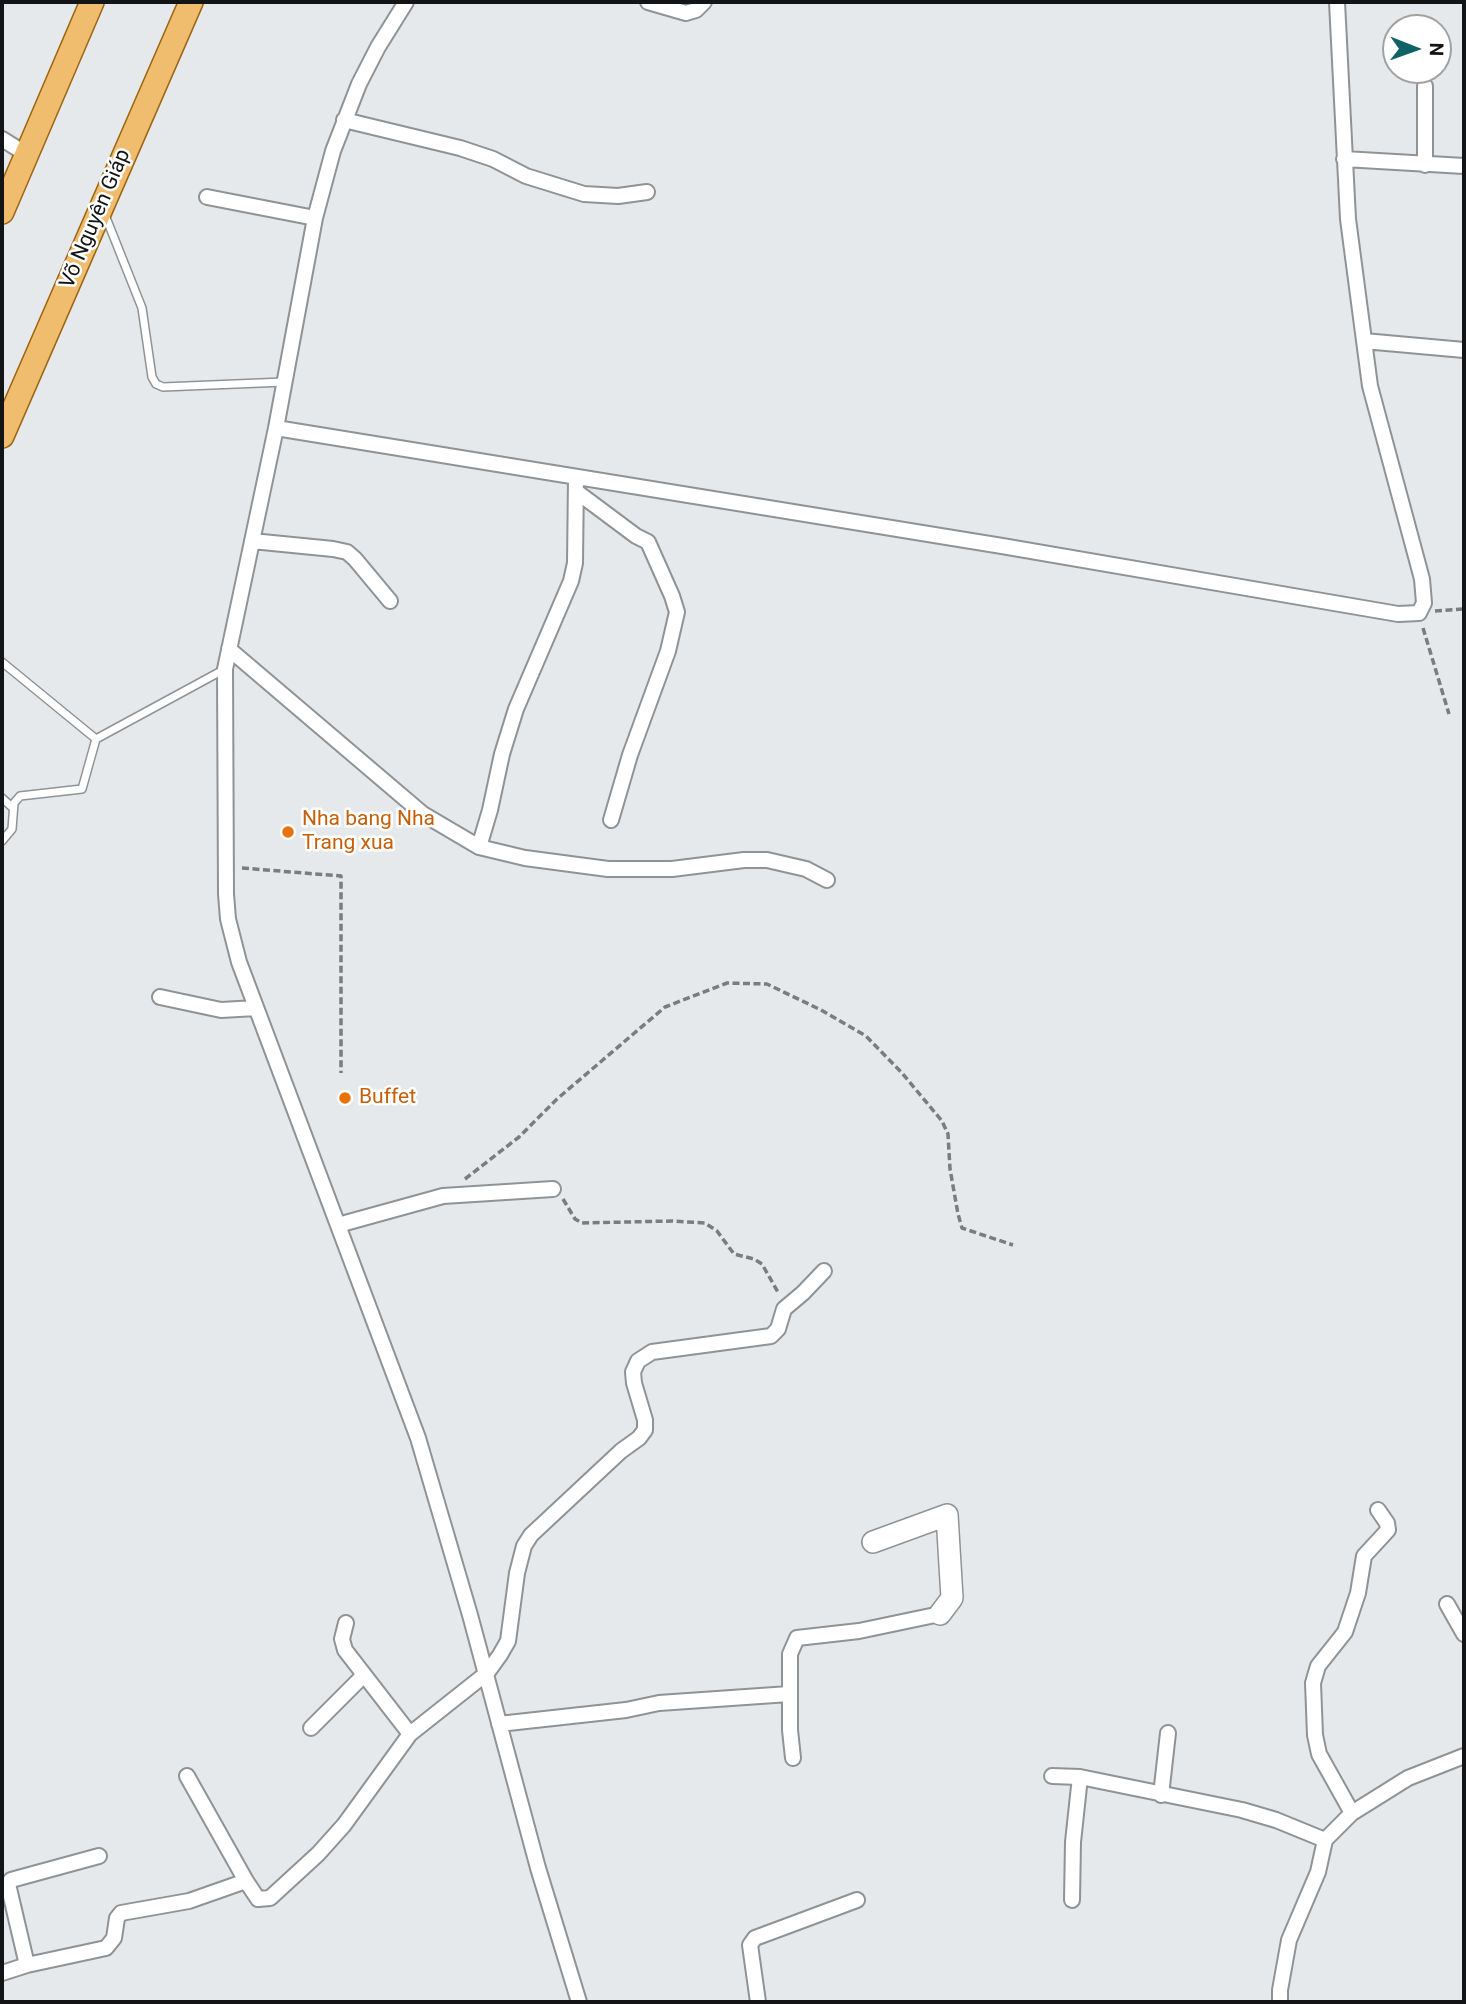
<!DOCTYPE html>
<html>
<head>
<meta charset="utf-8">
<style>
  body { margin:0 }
  #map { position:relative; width:1466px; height:2004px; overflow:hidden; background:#e6e9ec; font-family:Roboto,sans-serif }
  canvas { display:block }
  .frame { position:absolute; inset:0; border:4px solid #131415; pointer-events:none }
  .north { position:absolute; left:1382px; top:14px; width:70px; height:70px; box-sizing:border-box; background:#fff; border:2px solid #a1a1a1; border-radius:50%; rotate:91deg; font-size:19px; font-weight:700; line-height:28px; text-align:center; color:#131415 }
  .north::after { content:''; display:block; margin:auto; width:24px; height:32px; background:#116266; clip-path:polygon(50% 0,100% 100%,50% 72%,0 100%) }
</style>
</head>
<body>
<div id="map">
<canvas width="1466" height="2004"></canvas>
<div class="frame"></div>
<div class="north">N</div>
</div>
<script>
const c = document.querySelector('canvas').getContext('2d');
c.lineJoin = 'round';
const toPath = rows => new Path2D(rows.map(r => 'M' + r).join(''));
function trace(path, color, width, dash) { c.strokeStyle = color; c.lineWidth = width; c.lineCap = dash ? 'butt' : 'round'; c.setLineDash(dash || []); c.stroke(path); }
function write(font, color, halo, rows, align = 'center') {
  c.font = font + ' Roboto,sans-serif'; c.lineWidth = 5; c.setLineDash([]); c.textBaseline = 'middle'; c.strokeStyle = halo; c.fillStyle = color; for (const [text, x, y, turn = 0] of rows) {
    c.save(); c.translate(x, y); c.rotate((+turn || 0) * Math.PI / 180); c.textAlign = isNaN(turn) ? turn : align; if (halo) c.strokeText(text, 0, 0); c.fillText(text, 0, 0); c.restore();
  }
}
const lane = toPath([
  [105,215,142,308,152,377,156,384,163,387,284,382],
  [2,662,96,739,225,669],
  [2,798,13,808],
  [2,841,12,829,14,803,20,796,82,789,96,739]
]);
const street = toPath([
  [406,2,378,47,359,84,333,151,315,218,276,428,225,669,226,894,228,919,239,962,418,1438,470,1615,538,1868,579,2002],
  [648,2,686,13,696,10,704,2],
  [344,120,460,148,493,159,526,176,584,194,618,196,647,192],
  [2,139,26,154],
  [1344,159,1464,166],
  [1425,165,1425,86],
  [207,197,315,218],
  [1364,341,1464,350],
  [276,428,1002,546,1398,614,1419,613,1424,603,1422,579,1370,386,1348,219,1337,2],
  [577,492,636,536,648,542,672,596,677,612,668,651,630,755,611,820],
  [252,541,333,549,347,552,355,559,390,601],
  [229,649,423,814,479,847,525,858,608,869,672,869,744,860,767,860,806,869,827,880],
  [479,847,490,810,502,754,516,709,571,581,575,563,576,478],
  [160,997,221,1010,256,1008],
  [338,1225,443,1196,553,1189],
  [1447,1604,1464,1634],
  [346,1623,342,1639,345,1650,410,1734],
  [499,1724,626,1710,659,1703,789,1694],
  [311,1728,364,1675],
  [793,1758,790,1730,790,1654,797,1638,859,1631,940,1614],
  [187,1776,246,1881],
  [1052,1776,1080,1777,1242,1810,1276,1820,1325,1840],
  [1161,1795,1168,1733],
  [1352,1813,1319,1754,1315,1735,1313,1683,1318,1666,1345,1632,1358,1593,1364,1556,1388,1530,1387,1523,1378,1510],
  [1072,1900,1073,1842,1080,1777],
  [27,1965,8,1884,11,1880,99,1856],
  [2,1973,27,1965,106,1948,114,1938,117,1918,121,1913,189,1901,246,1881,258,1899,270,1898,318,1854,344,1825,410,1734,487,1673,500,1655,508,1641,517,1573,524,1546,531,1535,621,1451,639,1438,645,1430,645,1420,634,1383,633,1372,638,1361,652,1352,771,1336,778,1329,784,1309,803,1293,824,1271],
  [758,2002,750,1945,755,1938,857,1900],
  [1280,2002,1280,1990,1289,1940,1318,1872,1325,1840,1352,1813,1408,1778,1464,1756]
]);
const secondary = toPath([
  [873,1542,947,1515,952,1598,940,1614]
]);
const primary = toPath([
  [2,212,92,2],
  [2,436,191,2]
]);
trace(lane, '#909395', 10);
trace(street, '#909395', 18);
trace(secondary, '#909395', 24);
trace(primary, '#9c650f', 26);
trace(toPath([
  [1435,611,1464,609],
  [1423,628,1449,714],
  [242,868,341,876,341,1073],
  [465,1179,519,1137,557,1099,665,1007,727,983,767,984,821,1010,866,1036,902,1073,942,1121,948,1134,950,1169,958,1214,962,1228,1013,1245],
  [563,1199,575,1219,582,1223,672,1221,705,1223,717,1231,734,1254,754,1259,762,1264,779,1294]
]), '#7a7c7e', 3.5, [7, 3.5]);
trace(lane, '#fff', 7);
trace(street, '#fff', 14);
trace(secondary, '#fff', 21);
trace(primary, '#f0bc6d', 23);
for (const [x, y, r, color] of [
  [288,832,7,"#e8710a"],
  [345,1098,7,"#e8710a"]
]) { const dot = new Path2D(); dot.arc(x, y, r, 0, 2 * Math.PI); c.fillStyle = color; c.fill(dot); trace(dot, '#fff', 2.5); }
write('21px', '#131415', '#fff', [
  ["Võ Nguyên Giáp",96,219,-67]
]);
write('21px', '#c56008', '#fff', [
  ["Nha bang Nha",302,820],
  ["Trang xua",302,844],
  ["Buffet",359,1098]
], 'left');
</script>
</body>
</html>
